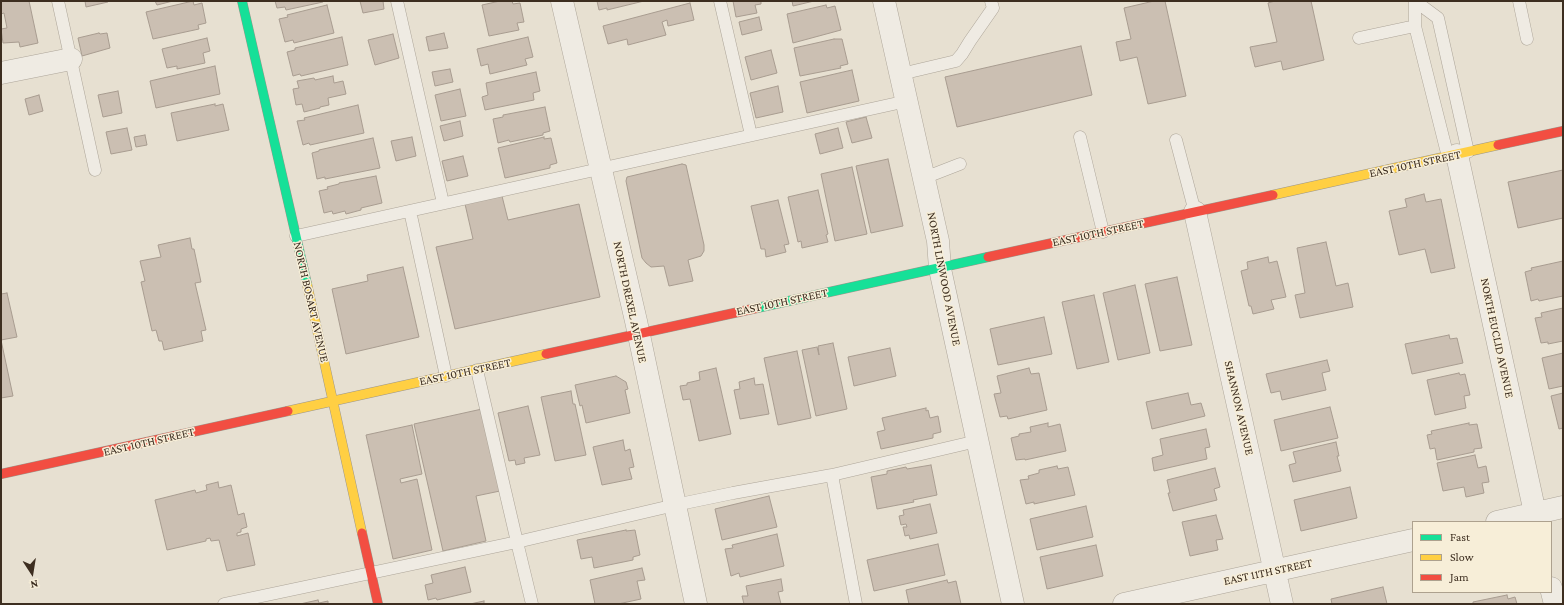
<!DOCTYPE html>
<html>
<head>
<meta charset="utf-8">
<style>
  body { margin:0 }
  #map { position:relative; width:1564px; height:605px; overflow:hidden; background:#e7e0d1; font-family:"Crimson Pro",serif }
  canvas { display:block }
  .frame { position:absolute; inset:0; border:2px solid #3d2e20; pointer-events:none }
  .legend { position:absolute; left:1412px; top:521px; width:140px; height:72px; box-sizing:border-box; background:#f7eed8; border:1px solid #ada18e; margin:0; padding:5px 7px; list-style:none; font-size:12px; color:#3d2e20 }
  .legend li { display:flex; align-items:center; gap:8px; height:20px }
  .legend b { width:20px; border:1px solid #ada18e }
  .north { position:absolute; left:12px; top:553px; width:40px; height:40px; -webkit-text-stroke:3px #f7eed8; paint-order:stroke; rotate:168deg; font-size:11px; font-weight:700; line-height:16px; text-align:center; color:#3d2e20 }
  .north::after { content:''; display:block; margin:auto; width:14px; height:18px; background:#3d2e20; clip-path:polygon(50% 0,100% 100%,50% 72%,0 100%) }
</style>
</head>
<body>
<div id="map">
<canvas width="1564" height="605"></canvas>
<div class="frame"></div>
<ul class="legend">
<li><b style="height:5px;background:#16e098"></b>Fast</li>
<li><b style="height:5px;background:#ffcf43"></b>Slow</li>
<li><b style="height:5px;background:#f24e42"></b>Jam</li>
</ul>
<div class="north">N</div>
</div>
<script>
const c = document.querySelector('canvas').getContext('2d');
c.lineJoin = 'round';
function fill(path, color) { c.fillStyle = color; c.fill(path, 'evenodd'); }
const toPath = rows => new Path2D(rows.map(r => 'M' + r).join(''));
function trace(path, color, width, dash) { c.strokeStyle = color; c.lineWidth = width; c.lineCap = dash ? 'butt' : 'round'; c.setLineDash(dash || []); c.stroke(path); }
function write(font, color, halo, rows, align = 'center') {
  c.font = font + ' "Crimson Pro",serif'; c.lineWidth = 3; c.setLineDash([]); c.textBaseline = 'middle'; c.strokeStyle = halo; c.fillStyle = color; for (const [text, x, y, turn = 0] of rows) {
    c.save(); c.translate(x, y); c.rotate((+turn || 0) * Math.PI / 180); c.textAlign = isNaN(turn) ? turn : align; if (halo) c.strokeText(text, 0, 0); c.fillText(text, 0, 0); c.restore();
  }
}
const building = toPath([
  [1,1,29,1,38,43,20,47,19,42,3,43,1,29,7,28,4,13,1,14,1,1],
  [85,1,108,1,108,2,86,7,85,1],
  [155,1,173,1,157,5,155,1],
  [193,1,194,5,202,3,206,23,198,25,199,29,153,39,146,12,193,1],
  [275,1,322,1,323,2,286,10,285,7,277,8,275,1],
  [360,1,383,1,384,9,363,13,360,1],
  [500,1,512,1,513,4,520,3,524,22,517,23,519,30,489,36,482,5,500,1],
  [597,1,644,1,607,10,607,8,599,10,597,1],
  [733,1,761,1,761,4,755,5,757,13,736,17,733,1],
  [792,1,814,1,793,6,792,1],
  [1154,1,1165,1,1186,96,1148,104,1137,57,1120,61,1116,42,1131,39,1124,8,1154,1],
  [1275,1,1311,1,1324,60,1283,70,1281,61,1255,67,1250,47,1277,42,1268,3,1275,1],
  [690,3,694,20,668,26,667,20,662,22,666,35,628,45,627,39,608,44,603,26,690,3],
  [327,5,334,33,294,43,293,40,285,42,279,19,288,17,287,15,327,5],
  [826,5,827,8,835,6,841,30,793,43,787,14,826,5],
  [759,17,762,30,742,35,739,22,759,17],
  [99,33,100,34,107,33,110,48,82,56,78,38,99,33],
  [444,33,448,48,429,51,426,37,444,33],
  [393,34,399,58,375,65,368,40,393,34],
  [342,37,348,65,301,76,300,74,293,76,287,52,295,50,295,48,342,37],
  [528,37,533,57,525,59,527,65,490,74,488,64,481,66,477,49,528,37],
  [207,38,210,51,203,53,205,63,177,69,177,66,167,68,162,49,207,38],
  [834,39,842,39,848,64,840,66,841,68,800,76,794,48,834,39],
  [1081,46,1092,95,957,127,945,77,1081,46],
  [771,50,777,73,751,80,745,57,771,50],
  [215,66,220,94,156,108,150,81,215,66],
  [450,69,453,82,435,86,432,72,450,69],
  [852,70,859,101,807,113,800,82,852,70],
  [536,72,540,91,533,93,534,100,485,110,482,97,488,95,486,83,536,72],
  [333,76,334,83,343,81,346,94,328,98,329,105,320,107,320,108,304,112,302,104,296,105,293,89,299,88,297,81,314,78,315,80,333,76],
  [778,86,783,112,756,118,750,93,778,86],
  [460,89,466,116,441,121,435,95,460,89],
  [118,91,122,113,103,117,98,95,118,91],
  [39,95,43,111,29,115,25,99,39,95],
  [215,104,215,106,223,104,229,130,177,141,171,113,215,104],
  [358,105,364,133,310,145,309,143,303,145,297,121,305,120,304,118,358,105],
  [545,107,550,131,543,133,543,135,510,142,509,140,498,143,493,119,503,117,503,115,545,107],
  [866,117,872,138,852,143,846,122,866,117],
  [460,121,463,136,444,141,440,126,460,121],
  [127,128,132,150,111,154,106,132,127,128],
  [838,128,843,148,820,154,815,134,838,128],
  [145,135,147,145,136,147,134,137,145,135],
  [412,137,416,156,396,161,391,141,412,137],
  [544,137,544,139,551,138,557,163,550,165,550,168,505,178,498,148,544,137],
  [373,138,380,168,325,179,325,177,317,179,312,153,319,151,319,150,373,138],
  [463,156,468,176,447,181,442,161,463,156],
  [888,159,903,226,871,233,856,166,888,159],
  [682,164,686,165,704,245,704,251,701,256,688,260,693,281,669,286,664,266,651,267,646,263,642,258,626,181,627,177,682,164],
  [852,167,867,234,835,241,821,174,852,167],
  [1563,170,1563,218,1518,228,1508,182,1563,170],
  [376,176,382,203,361,208,361,210,346,214,345,211,333,214,332,211,324,213,319,191,328,189,327,187,339,184,339,183,376,176],
  [818,190,828,234,826,235,828,242,802,248,801,241,798,242,788,197,818,190],
  [1424,194,1426,202,1441,199,1455,268,1431,273,1425,249,1399,255,1389,211,1407,207,1405,199,1424,194],
  [502,196,508,220,579,204,600,297,455,329,436,247,473,239,465,204,502,196],
  [778,200,789,244,784,245,786,252,766,257,765,249,761,249,751,206,778,200],
  [190,238,192,249,194,249,201,282,195,283,206,330,201,331,203,341,164,350,162,341,159,341,156,330,152,331,141,282,145,281,140,261,161,257,158,245,190,238],
  [1326,242,1336,286,1348,283,1353,307,1300,318,1295,295,1305,293,1297,248,1326,242],
  [1268,257,1269,263,1277,261,1286,297,1271,300,1274,309,1253,314,1251,306,1249,306,1241,271,1248,269,1247,262,1268,257],
  [1563,261,1563,296,1539,301,1538,299,1531,301,1525,272,1532,270,1531,268,1563,261],
  [403,267,419,337,346,354,332,289,368,281,367,275,403,267],
  [1177,277,1192,345,1160,351,1145,284,1177,277],
  [1135,285,1150,353,1118,360,1103,293,1135,285],
  [7,293,17,337,1,340,1,294,7,293],
  [1094,295,1109,362,1077,369,1062,302,1094,295],
  [1563,308,1563,341,1548,344,1548,342,1541,343,1535,318,1542,317,1541,313,1563,308],
  [1044,317,1052,354,998,365,990,329,1044,317],
  [1449,335,1450,339,1457,338,1463,363,1412,374,1405,344,1449,335],
  [1,340,13,396,1,398,1,340],
  [833,343,847,409,816,416,802,350,817,347,819,355,818,346,833,343],
  [890,348,896,376,854,386,848,357,890,348],
  [797,351,811,418,778,425,764,358,797,351],
  [1563,353,1563,386,1549,389,1542,358,1563,353],
  [1327,360,1330,371,1322,373,1326,390,1282,400,1280,391,1271,393,1266,374,1327,360],
  [716,368,731,434,699,441,690,399,683,400,680,386,687,385,687,383,700,380,699,372,716,368],
  [1029,368,1031,374,1039,373,1047,410,1008,419,1007,416,1000,417,994,394,1001,393,997,376,1029,368],
  [1459,373,1460,375,1465,374,1470,395,1464,396,1466,408,1435,415,1427,380,1459,373],
  [616,376,626,382,628,389,625,390,630,413,586,423,582,405,580,406,575,385,616,376],
  [754,378,755,385,763,384,769,414,740,419,734,390,740,389,739,382,754,378],
  [571,391,573,404,575,404,586,455,555,461,541,397,571,391],
  [1188,393,1191,405,1201,403,1205,416,1152,429,1146,402,1188,393],
  [1563,393,1563,428,1559,429,1551,396,1563,393],
  [528,406,540,455,524,458,525,463,516,465,515,460,509,461,498,413,528,406],
  [1330,407,1338,438,1281,451,1274,420,1330,407],
  [926,408,926,411,928,410,930,418,938,416,941,432,933,434,933,438,881,449,877,432,885,430,882,418,926,408],
  [482,409,500,491,476,496,486,541,443,551,414,424,482,409],
  [1048,423,1048,427,1060,424,1066,451,1025,460,1025,459,1016,460,1011,438,1019,436,1019,434,1031,432,1030,427,1048,423],
  [1469,423,1469,425,1477,424,1482,448,1474,449,1474,452,1437,460,1435,448,1430,449,1427,435,1432,434,1431,431,1469,423],
  [412,425,422,474,400,479,401,483,417,479,432,550,393,559,366,435,412,425],
  [1206,429,1210,447,1205,448,1207,459,1154,471,1152,458,1163,455,1160,439,1206,429],
  [623,440,625,451,630,449,634,467,629,468,632,479,602,485,593,447,623,440],
  [1336,442,1339,456,1337,456,1341,471,1293,482,1289,465,1296,463,1293,452,1336,442],
  [1475,455,1478,468,1486,466,1489,482,1482,483,1484,493,1466,497,1464,487,1443,491,1437,463,1475,455],
  [931,465,937,495,913,500,914,502,877,509,871,477,887,474,887,471,906,467,907,469,931,465],
  [1057,466,1058,469,1068,467,1075,495,1034,504,1034,502,1026,504,1020,480,1029,479,1028,476,1039,473,1039,470,1057,466],
  [1215,468,1220,487,1214,489,1217,500,1173,511,1168,493,1170,493,1167,480,1215,468],
  [218,482,219,488,231,485,238,515,244,513,247,527,241,529,241,532,237,533,237,536,248,533,255,565,227,571,219,540,211,541,210,538,206,539,206,541,167,550,155,500,195,490,196,493,207,490,206,485,218,482],
  [1350,487,1357,518,1301,531,1294,500,1350,487],
  [769,496,777,527,722,540,715,509,769,496],
  [930,504,937,533,910,539,909,535,905,536,903,527,907,527,906,524,901,525,899,516,904,515,903,510,930,504],
  [1086,506,1093,537,1037,550,1030,519,1086,506],
  [1216,515,1223,539,1216,540,1218,550,1190,556,1182,522,1216,515],
  [626,530,626,531,635,530,640,555,633,557,633,560,594,568,592,557,581,559,577,540,626,530],
  [777,534,784,566,740,577,739,573,731,576,725,549,733,548,732,545,777,534],
  [938,544,945,575,874,591,867,560,938,544],
  [1096,545,1103,576,1047,589,1040,557,1096,545],
  [465,567,471,592,437,600,436,598,428,600,425,585,433,583,431,575,465,567],
  [642,568,645,580,637,581,641,599,618,604,595,604,590,580,642,568],
  [781,579,783,591,778,592,781,604,744,604,742,596,748,596,746,586,781,579],
  [947,580,948,583,956,581,961,604,909,604,906,590,947,580],
  [1383,587,1387,604,1332,604,1331,599,1383,587],
  [1507,595,1508,599,1515,597,1517,604,1473,604,1473,602,1507,595],
  [318,600,319,603,328,601,328,604,300,604,318,600],
  [484,601,484,604,470,604,484,601]
]);
fill(building, '#cbbfb2');
trace(building, '#a89c90', 1);
const lane = toPath([
  [58,1,95,170],
  [397,1,443,203],
  [720,1,751,135],
  [1415,1,1438,18,1468,152],
  [1415,1,1415,26,1448,157],
  [1519,1,1527,39],
  [1359,38,1415,26],
  [901,74,956,61,962,54,970,41,993,8,991,1],
  [1080,137,1103,232],
  [1176,140,1195,212],
  [924,178,960,164],
  [410,211,446,376],
  [296,236,907,101],
  [477,370,517,542,675,505,733,493,832,475,977,441],
  [832,475,856,604],
  [224,604,517,542,532,604]
]);
const street = toPath([
  [562,1,636,321,696,604],
  [884,1,938,241,940,269,1013,604],
  [1,73,71,59],
  [1457,155,1537,522],
  [1195,212,1282,604],
  [1497,522,1563,507],
  [1551,588,1555,604],
  [1124,604,1413,540]
]);
const fast = toPath([
  [242,1,307,284],
  [757,308,988,257]
]);
const slow = toPath([
  [1273,195,1498,145],
  [307,284,362,533],
  [288,411,546,354]
]);
const jam = toPath([
  [1498,145,1563,131],
  [988,257,1273,195],
  [546,354,757,308],
  [1,474,288,411],
  [362,533,378,604]
]);
trace(lane, '#ada599', 13);
trace(street, '#ada599', 23);
trace(fast, '#9c958a', 10);
trace(slow, '#9c958a', 10);
trace(jam, '#9c958a', 10);
trace(lane, '#efebe3', 12);
trace(street, '#efebe3', 22);
trace(fast, '#16e098', 9);
trace(slow, '#ffcf43', 9);
trace(jam, '#f24e42', 9);
write('12px', '#3d2e20', '#f7eed8', [
  ["EAST 10TH STREET",1415,164,-12],
  ["EAST 10TH STREET",1098,233,-12],
  ["NORTH LINWOOD AVENUE",944,279,79],
  ["NORTH BOSART AVENUE",311,302,77],
  ["NORTH DREXEL AVENUE",630,302,78],
  ["EAST 10TH STREET",782,302,-12],
  ["NORTH EUCLID AVENUE",1497,338,78],
  ["EAST 10TH STREET",465,372,-12],
  ["SHANNON AVENUE",1239,408,77],
  ["EAST 10TH STREET",149,442,-13],
  ["EAST 11TH STREET",1268,572,-12]
]);
</script>
</body>
</html>
